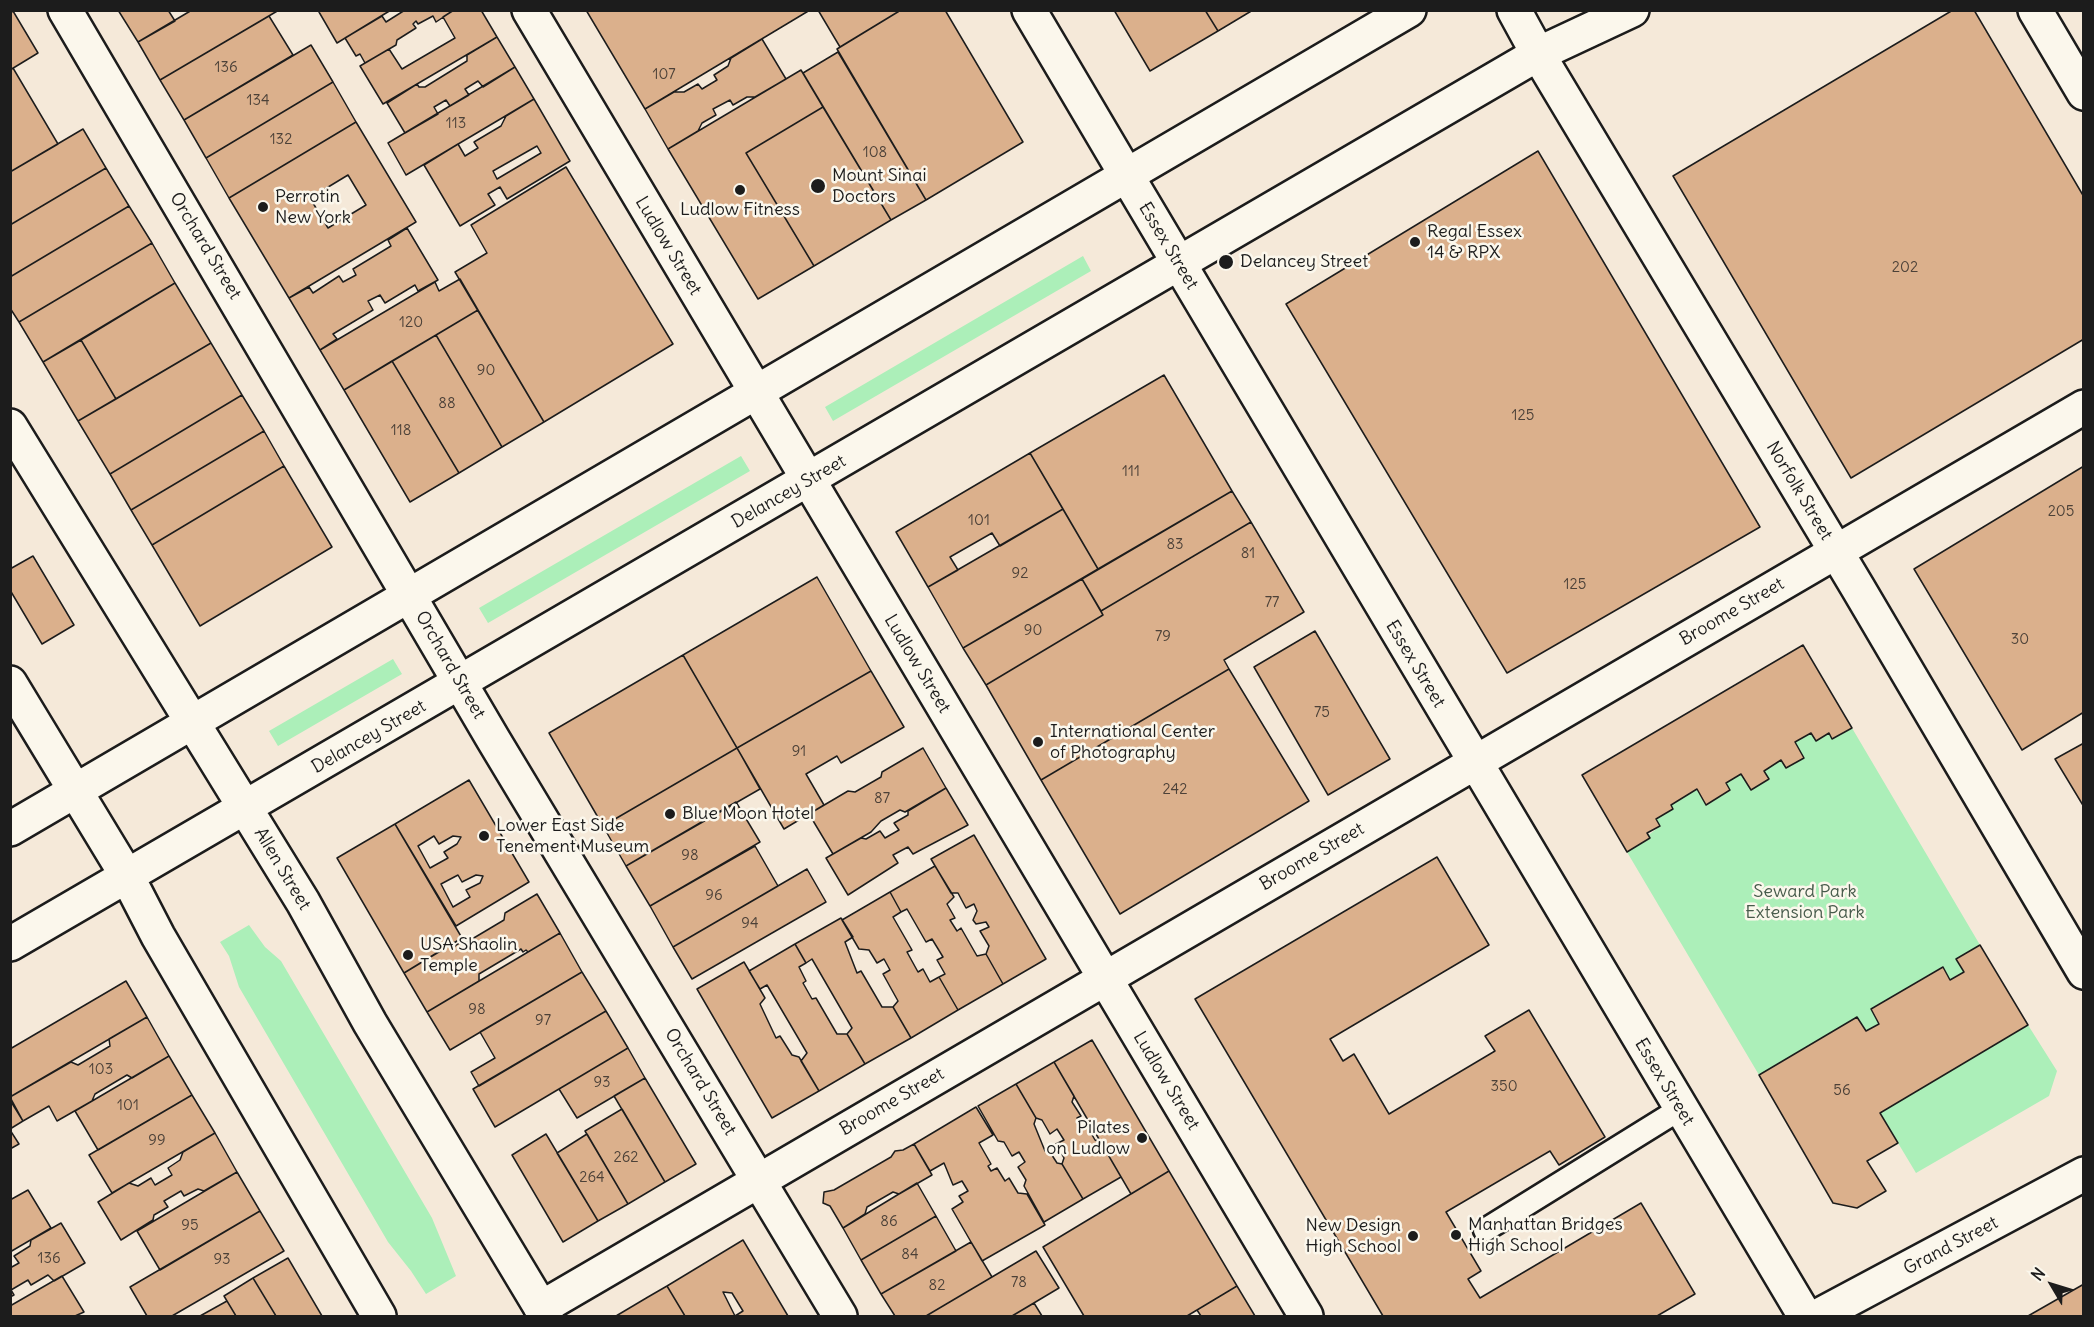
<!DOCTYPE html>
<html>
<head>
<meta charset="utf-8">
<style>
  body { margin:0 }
  #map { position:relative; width:2094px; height:1327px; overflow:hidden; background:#f5e9d9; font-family:Delius,sans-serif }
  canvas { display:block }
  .frame { position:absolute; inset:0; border:12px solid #1c1c1c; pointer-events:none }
  .north { position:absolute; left:2022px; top:1255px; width:60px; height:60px; -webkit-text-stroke:4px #fbf7ec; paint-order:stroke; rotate:308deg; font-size:16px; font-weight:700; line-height:24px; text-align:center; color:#1c1c1c }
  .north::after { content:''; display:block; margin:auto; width:21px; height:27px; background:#1c1c1c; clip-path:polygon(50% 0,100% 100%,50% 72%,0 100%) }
</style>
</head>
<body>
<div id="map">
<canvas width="2094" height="1327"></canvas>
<div class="frame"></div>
<div class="north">N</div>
</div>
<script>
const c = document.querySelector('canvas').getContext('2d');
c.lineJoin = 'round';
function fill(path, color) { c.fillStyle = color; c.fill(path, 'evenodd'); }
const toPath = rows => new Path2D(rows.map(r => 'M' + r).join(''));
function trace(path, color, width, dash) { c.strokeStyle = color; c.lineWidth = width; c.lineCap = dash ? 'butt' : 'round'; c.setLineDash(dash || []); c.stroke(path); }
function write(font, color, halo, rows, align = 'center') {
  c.font = font + ' Delius,sans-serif'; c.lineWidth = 5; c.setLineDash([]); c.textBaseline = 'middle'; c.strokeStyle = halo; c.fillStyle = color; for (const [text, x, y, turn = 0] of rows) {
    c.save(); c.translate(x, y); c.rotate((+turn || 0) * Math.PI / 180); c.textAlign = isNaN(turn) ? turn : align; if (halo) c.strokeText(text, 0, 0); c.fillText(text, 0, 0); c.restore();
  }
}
fill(toPath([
  [1083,256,1091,271,833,421,825,407],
  [741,456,750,471,488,623,479,608],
  [393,659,402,674,278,746,269,731],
  [1852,728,1980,945,1956,959,1964,972,1950,980,1942,967,1871,1009,1879,1024,1866,1031,1857,1017,1759,1075,1627,852,1660,826,1656,819,1673,809,1671,805,1697,789,1706,805,1730,791,1726,783,1741,774,1751,790,1769,779,1764,771,1781,760,1786,768,1804,758,1795,742,1811,733,1829,733,1833,739],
  [249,925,265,947,281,961,432,1218,456,1276,426,1294,411,1271,388,1242,239,987,229,956,220,942],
  [2028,1025,2057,1071,2049,1096,1916,1173,1880,1113]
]), '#acefb9');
const building = toPath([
  [118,10,168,10,175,21,138,42,118,10],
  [192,10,279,10,160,80,138,42,192,10],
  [322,10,391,10,337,43,319,12,322,10],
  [405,10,454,10,436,22,433,16,418,24,416,21,413,24,416,28,397,40,396,45,365,63,360,54,356,56,345,38,382,16,386,22,405,10],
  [454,10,481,10,497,37,383,104,360,66,389,49,402,69,455,38,443,17,454,10],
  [586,10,810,10,645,109,586,10],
  [818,10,901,10,840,47,818,10],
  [901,10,945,10,1023,142,926,200,837,49,901,10],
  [1114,10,1205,10,1218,31,1150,71,1114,10],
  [1205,10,1253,10,1218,31,1205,10],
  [1953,10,1974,10,2084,197,2084,339,1851,478,1673,176,1953,10],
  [13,11,38,53,10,70,10,13,13,11],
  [269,16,293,55,184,120,160,80,269,16],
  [497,37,515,67,483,87,478,81,465,89,469,95,450,106,446,100,434,107,438,114,405,133,387,103,417,84,419,87,425,87,467,61,467,55,497,37],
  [762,39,786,79,755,97,747,97,733,105,730,100,713,109,716,115,702,123,698,131,668,149,645,109,674,92,684,92,698,84,702,89,717,80,714,75,728,66,731,58,762,39],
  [311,45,333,82,206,158,184,120,311,45],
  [838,52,926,200,891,220,803,73,838,52],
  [515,67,534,99,406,175,388,143,515,67],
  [13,68,58,144,10,172,10,70,13,68],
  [801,70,823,107,746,153,814,266,758,299,668,149,801,70],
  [333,82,356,122,229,198,206,158,333,82],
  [534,99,570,161,507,199,500,187,488,194,495,205,460,226,424,165,458,144,465,156,478,148,474,142,501,126,506,116,534,99],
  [537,146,541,153,497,179,493,171,537,146],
  [823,107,891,220,814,266,746,153,823,107],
  [356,122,416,222,289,298,229,198,356,122],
  [348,175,366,205,328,228,310,198,348,175],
  [83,129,106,168,10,225,10,172,83,129],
  [1538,151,1760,527,1507,673,1286,304,1538,151],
  [566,167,673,344,544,422,455,272,487,253,471,225,566,167],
  [106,168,129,206,10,277,10,225,106,168],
  [129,206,152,243,19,322,10,308,10,277,129,206],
  [407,228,438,280,418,291,415,285,385,303,380,295,368,301,373,310,333,334,337,339,320,350,289,298,309,287,313,293,339,276,343,282,356,275,353,269,391,246,388,240,407,228],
  [152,243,175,283,43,362,19,322,152,243],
  [460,279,478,310,344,390,320,350,435,282,439,291,460,279],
  [175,283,211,343,116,399,81,340,175,283],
  [478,310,544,422,502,447,436,335,478,310],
  [436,335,502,447,459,473,392,361,436,335],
  [81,340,116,399,78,421,43,362,81,340],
  [211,343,242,395,110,474,78,421,211,343],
  [392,361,459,473,410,502,344,390,392,361],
  [1164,375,1232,491,1098,569,1030,453,1164,375],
  [242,395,264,431,131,510,110,474,242,395],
  [264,431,284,466,152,545,131,510,264,431],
  [1030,453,1063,509,1000,546,992,533,950,557,958,570,928,587,896,532,1030,453],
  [284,466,332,547,200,626,152,545,284,466],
  [2084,466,2084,712,2022,750,1914,569,2084,466],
  [1232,491,1251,522,1101,611,1082,579,1232,491],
  [1063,509,1098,569,963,648,928,587,1063,509],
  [1251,522,1304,612,1224,660,1229,669,1041,780,986,685,1103,615,1101,611,1251,522],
  [33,556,74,625,42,644,10,590,10,569,33,556],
  [817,577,871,671,737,748,683,655,817,577],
  [1082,579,1103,615,986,685,963,648,1082,579],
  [1315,631,1390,759,1328,795,1254,667,1315,631],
  [1803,645,1852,728,1832,739,1829,733,1816,741,1811,733,1795,742,1804,758,1786,768,1781,760,1764,771,1769,779,1751,790,1741,774,1726,783,1730,790,1706,805,1697,789,1671,805,1673,809,1656,819,1660,826,1647,833,1650,838,1627,852,1582,775,1803,645],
  [683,655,737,748,603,826,549,733,683,655],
  [1229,669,1309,801,1120,914,1041,780,1229,669],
  [871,671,904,727,841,763,837,756,806,774,824,805,784,829,737,748,871,671],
  [2084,743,2084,807,2055,759,2084,743],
  [737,748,760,789,626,866,603,826,737,748],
  [923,748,946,788,905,812,900,810,881,821,871,832,833,854,809,814,848,791,855,792,881,777,882,772,923,748],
  [469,780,529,882,456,926,395,824,469,780],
  [434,836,439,844,453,836,461,837,457,844,444,852,448,858,430,868,418,846,434,836],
  [458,875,462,882,476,875,483,876,480,883,466,890,470,897,453,907,441,884,458,875],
  [946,788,968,825,913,854,908,847,893,855,898,863,848,895,826,858,861,838,866,839,880,831,885,838,899,830,894,823,908,815,908,811,946,788],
  [736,802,760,842,650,906,626,866,736,802],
  [395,824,462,938,404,973,337,858,395,824],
  [974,835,1046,959,1003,984,986,954,989,946,980,931,989,927,986,922,976,924,973,920,977,911,974,904,966,908,958,893,951,893,931,859,974,835],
  [755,846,778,886,673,947,650,906,755,846],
  [1437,857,1489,945,1330,1039,1343,1061,1354,1054,1389,1114,1495,1051,1485,1036,1529,1010,1605,1137,1559,1165,1550,1151,1446,1212,1481,1271,1468,1279,1480,1298,1641,1203,1695,1294,1657,1316,1383,1316,1195,999,1437,857],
  [935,866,954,897,947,904,955,918,950,920,957,931,961,928,977,956,986,954,1003,984,958,1010,939,977,945,974,937,960,943,957,932,939,926,942,907,909,901,912,890,892,935,866],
  [807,869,826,902,692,979,673,947,807,869],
  [890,892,901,912,893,917,912,950,907,952,918,972,923,969,930,982,939,977,958,1010,911,1038,893,1007,898,1001,883,974,890,970,884,959,877,963,869,950,859,949,842,920,890,892],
  [537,894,560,933,528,952,526,950,523,952,521,949,479,974,479,981,427,1012,404,973,453,943,455,946,461,942,462,945,504,920,505,913,537,894],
  [841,918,853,937,845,942,857,973,861,971,882,1007,893,1007,911,1038,865,1064,847,1034,852,1028,812,959,806,963,795,944,841,918],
  [560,933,582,972,450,1050,427,1012,560,933],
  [795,944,806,963,799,967,806,981,803,983,812,999,816,998,837,1034,847,1034,865,1064,819,1091,801,1061,807,1053,767,985,760,989,749,971,795,944],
  [1980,945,2028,1025,1880,1113,1898,1143,1867,1161,1886,1191,1857,1208,1833,1203,1759,1075,1857,1017,1866,1031,1879,1024,1871,1009,1943,967,1950,980,1964,972,1956,959,1980,945],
  [744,962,765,998,760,1004,776,1038,780,1036,792,1055,799,1057,819,1091,772,1118,697,989,744,962],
  [582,972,606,1011,479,1086,471,1072,495,1058,480,1032,582,972],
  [126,981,147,1017,10,1097,10,1049,126,981],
  [606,1011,628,1048,495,1127,473,1089,606,1011],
  [147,1017,169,1056,132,1078,127,1075,95,1094,92,1101,57,1121,49,1106,23,1121,10,1097,71,1062,78,1065,110,1046,109,1039,147,1017],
  [1092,1040,1169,1171,1131,1194,1054,1062,1092,1040],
  [628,1048,645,1078,577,1118,559,1089,628,1048],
  [169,1056,192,1095,98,1150,75,1111,169,1056],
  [1054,1062,1074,1096,1072,1102,1081,1116,1077,1118,1083,1129,1087,1126,1095,1140,1101,1142,1121,1177,1083,1199,1062,1164,1064,1158,1056,1144,1064,1140,1057,1129,1050,1134,1042,1120,1036,1118,1016,1084,1054,1062],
  [645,1078,696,1164,665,1182,614,1096,645,1078],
  [1016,1084,1036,1118,1034,1124,1045,1151,1048,1149,1057,1163,1062,1164,1083,1199,1044,1222,1024,1186,1026,1180,1018,1167,1025,1162,1019,1152,1012,1156,1004,1142,998,1141,978,1106,1016,1084],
  [192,1095,215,1133,112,1193,89,1155,192,1095],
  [10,1100,23,1121,10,1129,10,1100],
  [976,1107,993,1135,979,1143,991,1164,988,1166,991,1171,997,1168,1005,1181,1009,1178,1018,1193,1027,1194,1045,1225,982,1261,952,1209,963,1202,959,1196,968,1191,962,1181,953,1185,944,1163,930,1171,914,1144,976,1107],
  [622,1109,665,1182,628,1204,585,1131,622,1109],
  [10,1130,19,1144,10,1149,10,1130],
  [215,1133,237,1172,204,1191,198,1189,184,1196,181,1191,164,1201,168,1207,154,1215,153,1220,121,1240,98,1202,129,1183,138,1186,151,1178,155,1185,172,1175,168,1168,180,1160,183,1152,215,1133],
  [546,1134,598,1221,563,1242,512,1155,546,1134],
  [587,1134,628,1204,598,1221,557,1153,587,1134],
  [914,1144,932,1175,899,1194,893,1192,867,1207,865,1214,843,1228,830,1206,823,1203,824,1192,834,1190,891,1157,895,1151,903,1150,914,1144],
  [1169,1171,1237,1286,1187,1316,1084,1316,1043,1247,1169,1171],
  [237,1172,260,1211,160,1270,137,1231,237,1172],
  [917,1183,936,1216,861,1260,843,1228,917,1183],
  [28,1190,51,1228,10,1252,10,1200,28,1190],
  [260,1211,284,1251,172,1316,147,1316,130,1287,260,1211],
  [936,1216,956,1251,881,1294,861,1260,936,1216],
  [61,1223,85,1263,54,1281,48,1275,31,1285,28,1280,11,1290,14,1295,10,1297,10,1268,19,1263,14,1256,30,1246,31,1240,61,1223],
  [743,1240,788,1316,685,1316,667,1286,743,1240],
  [723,1292,732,1293,743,1311,735,1316,723,1292],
  [971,1242,992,1277,926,1316,895,1316,881,1294,971,1242],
  [1036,1251,1059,1288,1012,1316,926,1316,1036,1251],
  [288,1258,322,1316,276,1316,253,1278,288,1258],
  [62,1276,84,1312,75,1316,10,1316,10,1306,62,1276],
  [253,1278,276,1316,236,1316,224,1296,253,1278],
  [2084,1284,2084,1316,2028,1316,2084,1284],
  [667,1286,685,1316,616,1316,648,1297,667,1286],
  [1237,1286,1255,1316,1201,1316,1197,1310,1237,1286],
  [227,1301,236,1316,200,1316,227,1301],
  [1034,1303,1042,1316,1012,1316,1034,1303]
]);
fill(building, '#dbb08c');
trace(building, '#1c1c1c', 1.5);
const service = toPath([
  [1485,1230,1680,1109]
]);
const minor = toPath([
  [65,10,493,739,840,1316],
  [529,10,1306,1316],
  [1514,10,1538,54],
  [2035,10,2084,93],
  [1127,176,1805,1316],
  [541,1308,2084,407]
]);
const secondary = toPath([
  [1818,1316,2084,1174]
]);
const primary = toPath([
  [1029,10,1127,176],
  [1538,54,1858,588,2084,972],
  [10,426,303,902,370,1023,546,1316],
  [10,683,127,876,158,936,379,1316],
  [10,829,1409,10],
  [10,944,1538,54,1632,10]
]);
trace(service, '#1c1c1c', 27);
trace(minor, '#1c1c1c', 38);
trace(secondary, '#1c1c1c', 38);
trace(primary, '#1c1c1c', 38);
trace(service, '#fbf7ec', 22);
trace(minor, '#fbf7ec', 33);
trace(secondary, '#fbf7ec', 33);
trace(primary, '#fbf7ec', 33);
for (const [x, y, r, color] of [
  [818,186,8,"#1c1c1c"],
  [740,190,6,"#1c1c1c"],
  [263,207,6,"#1c1c1c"],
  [1415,242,6,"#1c1c1c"],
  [1226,262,8,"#1c1c1c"],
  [1038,742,6,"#1c1c1c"],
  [670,814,6,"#1c1c1c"],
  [484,836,6,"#1c1c1c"],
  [408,955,6,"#1c1c1c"],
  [1142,1138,6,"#1c1c1c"],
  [1456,1235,6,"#1c1c1c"],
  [1413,1236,6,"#1c1c1c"]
]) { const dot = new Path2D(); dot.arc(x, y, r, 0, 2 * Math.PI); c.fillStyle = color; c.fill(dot); trace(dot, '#fbf7ec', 2); }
write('15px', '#4c4138', null, [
  ["136",226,68],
  ["107",664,75],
  ["134",258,101],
  ["113",456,124],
  ["132",281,140],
  ["108",875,153],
  ["202",1905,268],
  ["120",411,323],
  ["90",486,371],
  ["88",447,404],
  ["125",1523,416],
  ["118",401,431],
  ["111",1131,472],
  ["205",2061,512],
  ["101",979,521],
  ["83",1175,545],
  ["81",1248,554],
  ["92",1020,574],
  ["125",1575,585],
  ["77",1272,603],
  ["90",1033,631],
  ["79",1163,637],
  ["30",2020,640],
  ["75",1322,713],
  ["91",799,752],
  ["242",1175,790],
  ["87",882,799],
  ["98",690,856],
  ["96",714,896],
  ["94",750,924],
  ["98",477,1010],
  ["97",543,1021],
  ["103",101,1070],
  ["93",602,1083],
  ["350",1504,1087],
  ["56",1842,1091],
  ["101",128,1106],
  ["99",157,1141],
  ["262",626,1158],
  ["264",592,1178],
  ["86",889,1222],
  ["95",190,1226],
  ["84",910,1255],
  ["136",49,1259],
  ["93",222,1260],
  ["78",1019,1283],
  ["82",937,1286]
]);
write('18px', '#1c1c1c', '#fbf7ec', [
  ["Mount Sinai",832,176],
  ["Doctors",832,197],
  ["Perrotin",275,197],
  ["New York",275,218],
  ["Ludlow Fitness",740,210,"center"],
  ["Regal Essex",1427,232],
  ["14 & RPX",1427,253],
  ["Delancey Street",1240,262],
  ["International Center",1050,732],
  ["of Photography",1050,753],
  ["Blue Moon Hotel",682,814],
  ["Lower East Side",496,826],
  ["Tenement Museum",496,847],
  ["USA Shaolin",420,945],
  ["Temple",420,966],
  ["Pilates",1130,1128,"right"],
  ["on Ludlow",1130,1149,"right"],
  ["Manhattan Bridges",1468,1225],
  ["High School",1468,1246],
  ["New Design",1401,1226,"right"],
  ["High School",1401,1247,"right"]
], 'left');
write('18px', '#1c1c1c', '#fbf7ec', [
  ["Orchard Street",205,246,59],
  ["Ludlow Street",668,246,59],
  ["Essex Street",1168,246,59],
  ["Norfolk Street",1799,491,59],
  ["Delancey Street",789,492,-30],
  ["Broome Street",1732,612,-30],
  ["Ludlow Street",917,664,59],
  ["Essex Street",1415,664,59],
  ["Orchard Street",450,665,60],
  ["Delancey Street",369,737,-30],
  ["Broome Street",1312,857,-30],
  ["Allen Street",282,869,59],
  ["Ludlow Street",1166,1081,59],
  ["Orchard Street",700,1082,59],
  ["Essex Street",1664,1082,59],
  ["Broome Street",892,1102,-30],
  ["Grand Street",1951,1246,-28]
]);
write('18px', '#475b4b', '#fbf7ec', [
  ["Seward Park",1805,892],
  ["Extension Park",1805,913]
]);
</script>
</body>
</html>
